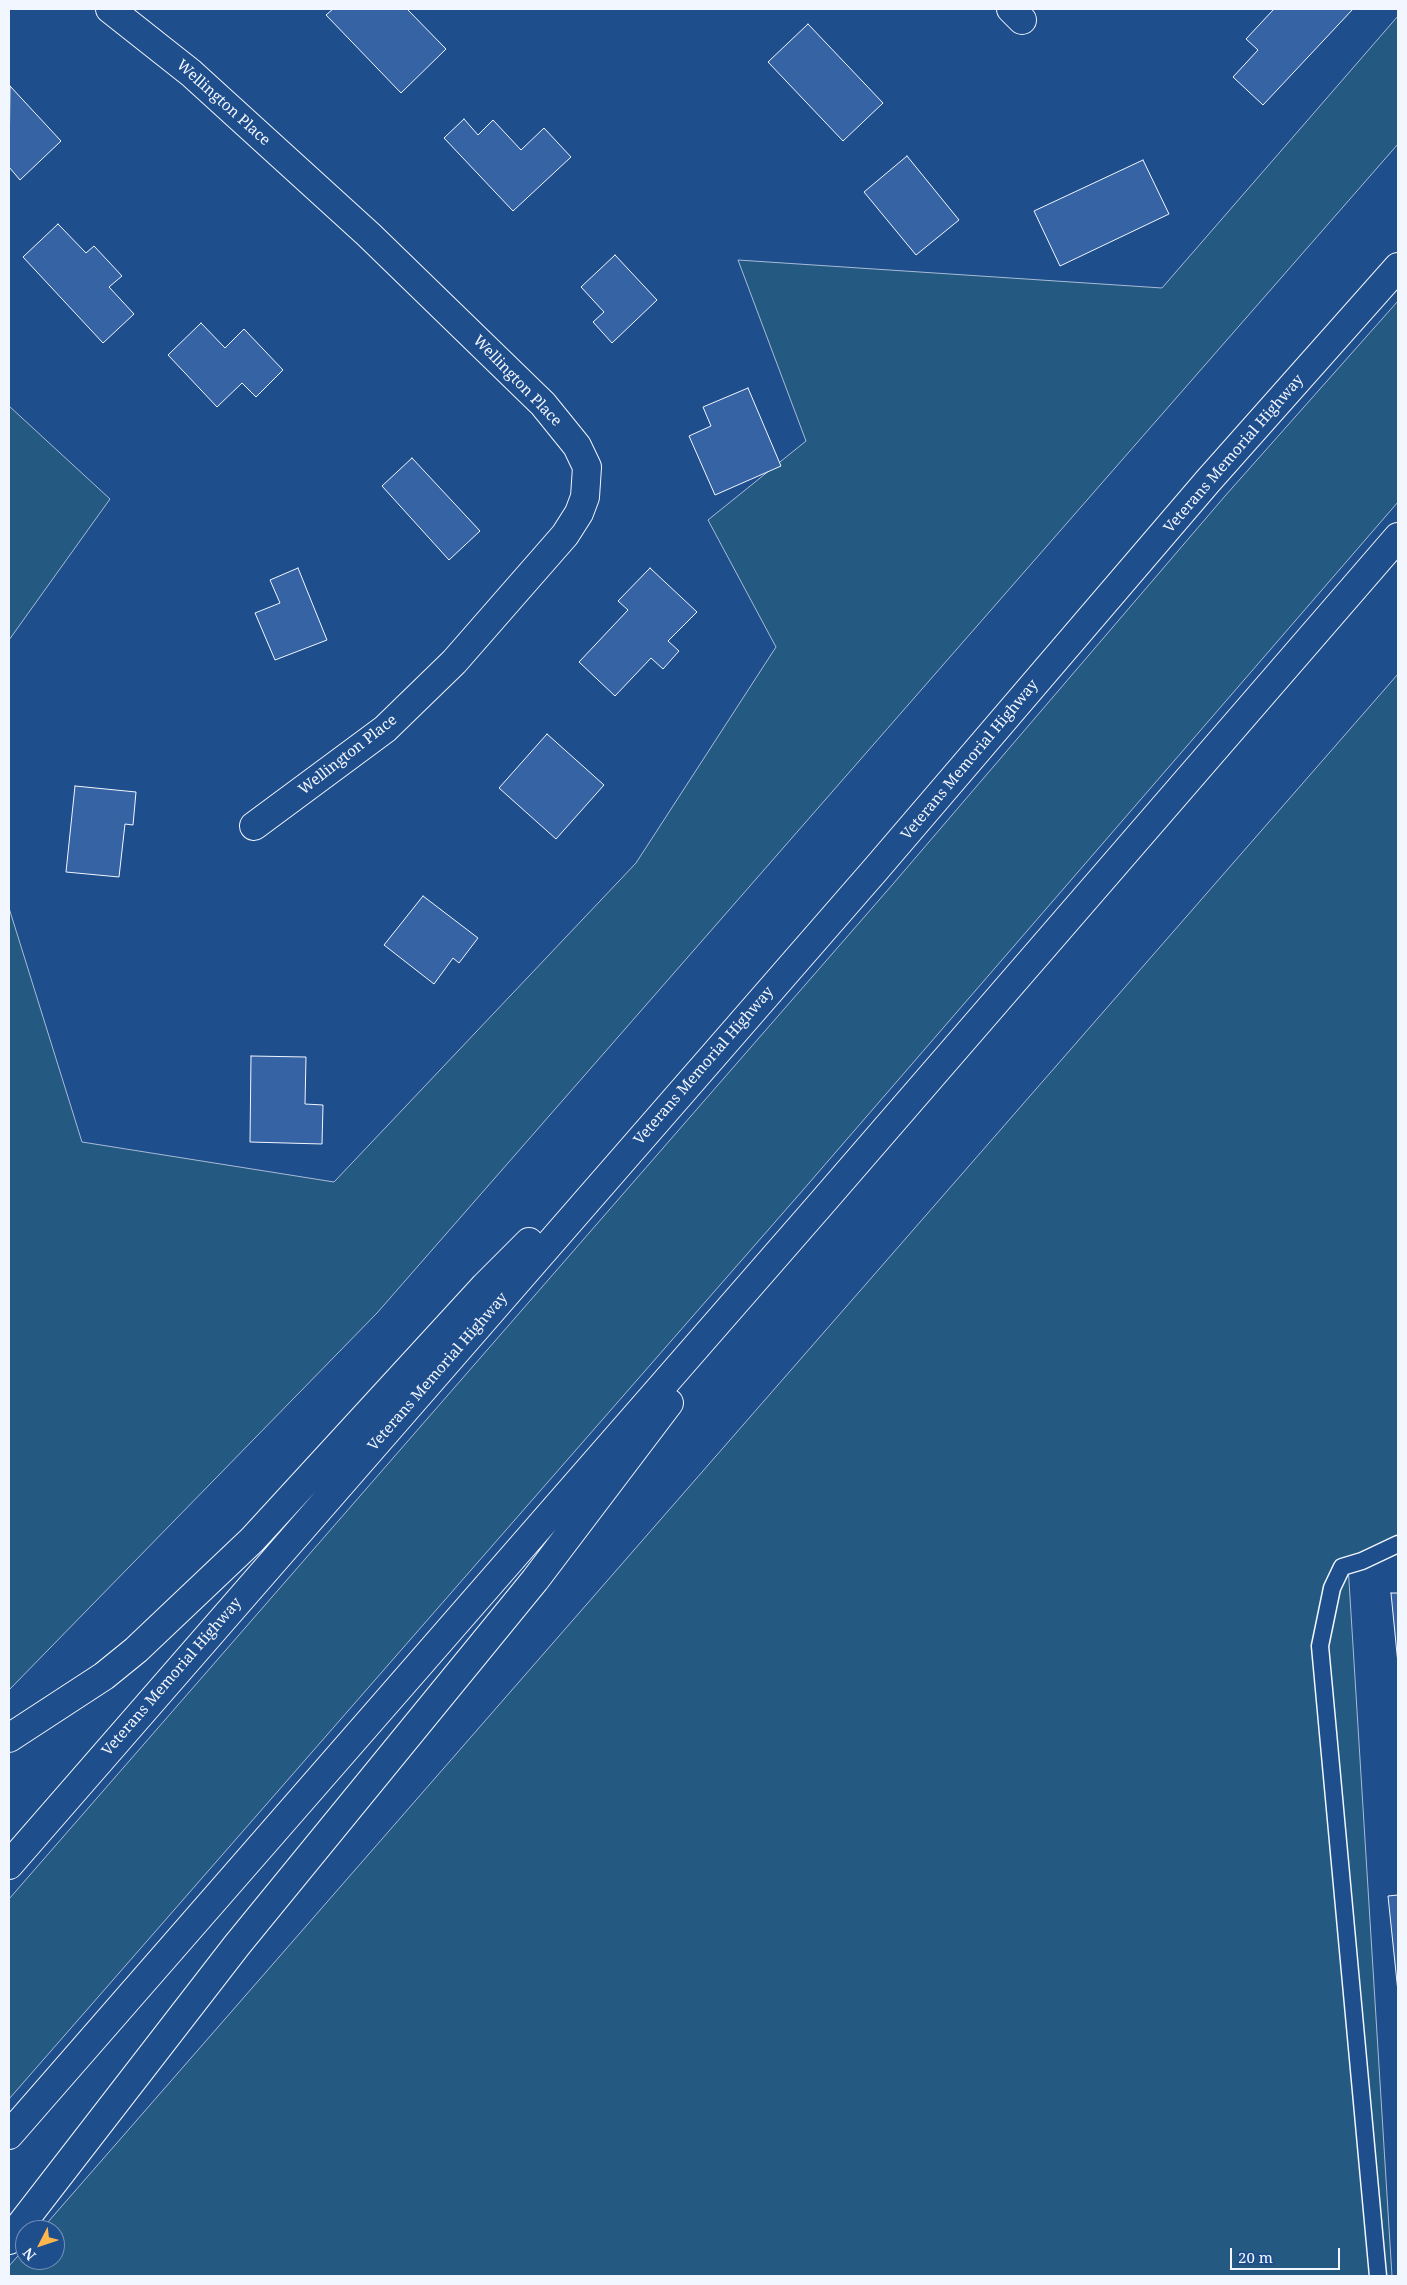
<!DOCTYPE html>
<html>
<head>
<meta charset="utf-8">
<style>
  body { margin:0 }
  #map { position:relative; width:1407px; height:2285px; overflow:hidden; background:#1f4e8c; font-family:"Noto Serif",serif }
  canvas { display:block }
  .frame { position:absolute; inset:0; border:10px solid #f2f6ff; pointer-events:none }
  .north { position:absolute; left:15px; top:2220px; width:50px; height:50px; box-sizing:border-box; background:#1f4e8c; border:1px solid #7391ba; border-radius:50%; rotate:229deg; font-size:14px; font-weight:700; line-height:20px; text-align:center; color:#f2f6ff }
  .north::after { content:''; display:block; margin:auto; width:18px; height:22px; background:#ffb74d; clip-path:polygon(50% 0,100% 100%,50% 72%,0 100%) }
  .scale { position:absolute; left:1230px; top:2248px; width:110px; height:22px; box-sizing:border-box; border:2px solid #f2f6ff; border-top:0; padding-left:6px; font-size:15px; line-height:18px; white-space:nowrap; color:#f2f6ff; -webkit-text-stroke:4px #1f4e8c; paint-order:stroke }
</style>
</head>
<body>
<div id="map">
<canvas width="1407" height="2285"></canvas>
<div class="frame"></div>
<div class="north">N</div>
<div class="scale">20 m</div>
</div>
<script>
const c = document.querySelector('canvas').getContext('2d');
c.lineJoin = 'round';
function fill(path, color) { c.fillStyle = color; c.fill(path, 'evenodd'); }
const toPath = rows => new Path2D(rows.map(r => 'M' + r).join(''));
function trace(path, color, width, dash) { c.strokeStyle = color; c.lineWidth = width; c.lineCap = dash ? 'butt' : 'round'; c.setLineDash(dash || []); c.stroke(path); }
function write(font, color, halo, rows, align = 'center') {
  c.font = font + ' "Noto Serif",serif'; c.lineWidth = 4; c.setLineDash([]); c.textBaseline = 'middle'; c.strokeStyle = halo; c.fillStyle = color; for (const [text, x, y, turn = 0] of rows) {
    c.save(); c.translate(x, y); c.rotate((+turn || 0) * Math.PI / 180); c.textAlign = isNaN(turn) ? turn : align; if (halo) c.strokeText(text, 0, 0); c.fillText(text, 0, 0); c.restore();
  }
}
const green = toPath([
  [1398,16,1398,144,377,1313,9,1690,9,908,82,1142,334,1182,636,863,776,647,708,520,806,441,738,260,1162,288,1398,16],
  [1398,301,1398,502,803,1190,9,2099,9,1899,893,884,1225,496,1398,301],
  [9,406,110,499,9,640,9,406],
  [1398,674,1398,1548,1348,1565,1392,2276,9,2276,9,2266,25,2248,25,2260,55,2260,55,2230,41,2230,1398,674]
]);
fill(green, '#245a82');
trace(green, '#a8bbd7', 1);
const building = toPath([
  [333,9,407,9,446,49,401,93,326,15,333,9],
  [1274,9,1353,9,1263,105,1233,77,1258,50,1246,39,1274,9],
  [808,24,883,103,843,141,768,62,808,24],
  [10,86,61,141,20,180,9,167,10,86],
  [464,119,478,135,493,120,521,150,544,128,571,157,513,211,444,138,464,119],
  [907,156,959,220,916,255,864,192,907,156],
  [1143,160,1169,214,1060,266,1034,211,1143,160],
  [58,224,86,253,94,246,122,276,109,287,134,314,103,343,23,257,58,224],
  [615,255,657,300,612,343,593,322,604,312,581,287,615,255],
  [201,323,225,348,244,329,283,370,256,397,242,383,217,407,168,355,201,323],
  [748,388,781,466,715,495,689,436,711,426,703,407,748,388],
  [412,458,480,531,449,560,382,486,412,458],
  [298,568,327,640,275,660,255,613,280,603,270,580,298,568],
  [650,568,697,612,668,641,679,651,663,669,651,658,615,696,579,662,628,610,618,601,650,568],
  [547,734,604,785,556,839,499,788,547,734],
  [75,786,136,792,133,825,125,824,119,877,66,872,75,786],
  [423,896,478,938,459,963,453,958,434,984,384,945,423,896],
  [251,1056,306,1057,305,1104,323,1105,322,1144,250,1142,251,1056],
  [1391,1593,1398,1593,1398,1664,1391,1593],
  [1398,1895,1398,1992,1388,1896,1398,1895]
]);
fill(building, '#3563a3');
trace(building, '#f2f6ff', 1);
const service = toPath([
  [1378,2276,1320,1646,1332,1588,1342,1567,1362,1561,1398,1544]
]);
const minor = toPath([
  [110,9,191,73,369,235,543,404,577,446,587,467,585,497,579,513,565,535,454,662,385,729,254,826],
  [1011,9,1022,20]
]);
const motorway = toPath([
  [9,1738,104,1676,136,1650,252,1540,485,1286,529,1242],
  [9,1865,876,869,1208,481,1398,267],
  [9,2135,820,1205,1398,537],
  [9,2240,237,1945,535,1580,669,1403]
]);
trace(service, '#f2f6ff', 19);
trace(minor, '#f2f6ff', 30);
trace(motorway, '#f2f6ff', 30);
trace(service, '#1f4e8c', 16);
trace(minor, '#1f4e8c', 28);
trace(motorway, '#1f4e8c', 28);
write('15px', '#f2f6ff', '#1f4e8c', [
  ["Wellington Place",223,103,42],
  ["Wellington Place",517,381,46],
  ["Veterans Memorial Highway",1234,454,-49],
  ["Wellington Place",348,755,-38],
  ["Veterans Memorial Highway",970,760,-50],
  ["Veterans Memorial Highway",704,1066,-49],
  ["Veterans Memorial Highway",438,1372,-49],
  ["Veterans Memorial Highway",172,1677,-49]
]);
</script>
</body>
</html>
